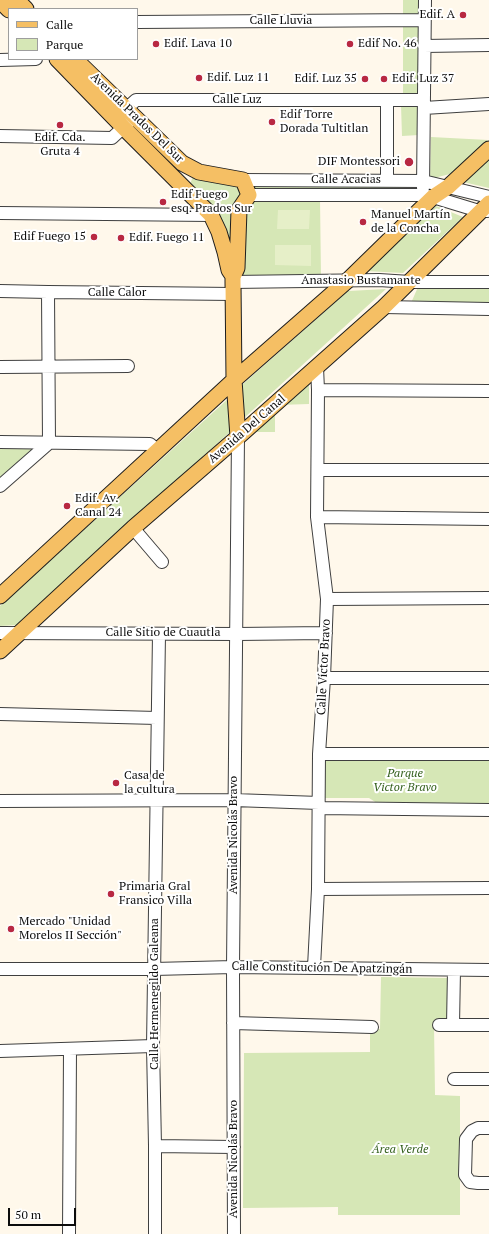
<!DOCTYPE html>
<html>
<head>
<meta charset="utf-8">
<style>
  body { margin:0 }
  #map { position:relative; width:489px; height:1234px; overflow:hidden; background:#fff8eb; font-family:"PT Serif",serif }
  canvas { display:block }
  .legend { position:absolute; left:8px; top:8px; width:130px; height:52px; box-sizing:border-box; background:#fff; border:1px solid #9e9e9e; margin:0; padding:5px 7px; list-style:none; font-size:12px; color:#0c0c0c }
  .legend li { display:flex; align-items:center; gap:8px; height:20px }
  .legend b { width:20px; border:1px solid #9e9e9e }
  .scale { position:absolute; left:8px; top:1208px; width:68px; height:18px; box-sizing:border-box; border:2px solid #0c0c0c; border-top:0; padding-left:5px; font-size:12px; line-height:14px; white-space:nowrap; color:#0c0c0c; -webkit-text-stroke:3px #fff; paint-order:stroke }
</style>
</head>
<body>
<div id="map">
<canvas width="489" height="1234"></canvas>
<ul class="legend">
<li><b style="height:5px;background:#f5bf64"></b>Calle</li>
<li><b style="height:11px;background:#d6e7b6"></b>Parque</li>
</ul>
<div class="scale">50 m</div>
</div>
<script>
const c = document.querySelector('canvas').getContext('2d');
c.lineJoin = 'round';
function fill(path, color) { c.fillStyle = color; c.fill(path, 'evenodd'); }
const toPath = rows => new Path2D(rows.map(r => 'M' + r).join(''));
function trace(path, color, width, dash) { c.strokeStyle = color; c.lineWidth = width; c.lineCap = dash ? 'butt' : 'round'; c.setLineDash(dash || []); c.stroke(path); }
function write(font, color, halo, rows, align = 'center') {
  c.font = font + ' "PT Serif",serif'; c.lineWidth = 4; c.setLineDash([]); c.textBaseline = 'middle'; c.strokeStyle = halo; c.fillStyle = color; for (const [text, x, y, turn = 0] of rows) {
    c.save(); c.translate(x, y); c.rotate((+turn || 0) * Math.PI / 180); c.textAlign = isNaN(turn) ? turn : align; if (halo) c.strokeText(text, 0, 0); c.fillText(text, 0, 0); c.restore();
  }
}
fill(toPath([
  [403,0,422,0,420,98,403,98],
  [418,104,419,135,402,136,401,105],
  [431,137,488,140,450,174,430,179],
  [489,158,489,188,463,182],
  [193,176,242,181,236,267,188,190],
  [245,181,422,181,421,194,250,194],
  [320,198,321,278,242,276,242,225,244,213,254,200],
  [436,206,463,217,403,273,365,271],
  [418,287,489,288,489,304,411,303],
  [386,289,244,418,242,385,348,291],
  [309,377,309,404,278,405],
  [229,398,231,431,17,625,0,626,0,606],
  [275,411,275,432,252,432],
  [0,442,49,443,0,486],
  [322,757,489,757,489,803,380,805,369,798,322,798],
  [381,977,449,978,448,1025,434,1025,435,1095,460,1096,460,1215,338,1215,338,1207,243,1208,244,1053,370,1052,370,1030,380,1029]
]), '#d6e7b6');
fill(toPath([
  [278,210,310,210,309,229,277,229],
  [275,245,311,245,311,266,275,265]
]), '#e6efc8');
const minor = toPath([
  [137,22,424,20],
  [424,46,489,45],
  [0,60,36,59],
  [424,108,489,104],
  [126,109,136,100,423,100],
  [0,136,112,138,129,122],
  [243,180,423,181,489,197],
  [387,181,387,100],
  [423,188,425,0],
  [249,195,422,195,433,197,479,211,487,211],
  [0,213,211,215],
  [233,282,379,280,410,282,489,282],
  [0,291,48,292,233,294],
  [48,292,49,443],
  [384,307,489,309],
  [0,367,128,366],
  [318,390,489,391],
  [0,442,150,444,158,451],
  [318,470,489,470],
  [0,486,49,443],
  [317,517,489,519],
  [133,528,162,562],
  [327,599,489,598],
  [0,633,237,634,326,633],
  [324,678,489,678],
  [0,714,157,718],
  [319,754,489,754],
  [0,801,234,800,319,803],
  [319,808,489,810],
  [318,889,489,888],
  [314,967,318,889,319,754,324,678,327,599,317,517,318,390,317,367],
  [0,969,154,969,233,967,489,970],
  [233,1023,372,1027],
  [439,1025,489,1025],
  [453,1025,454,970],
  [0,1051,153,1046],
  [454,1079,489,1079],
  [489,1128,478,1128,472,1131,466,1139,465,1175,470,1182,478,1183,489,1183],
  [155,1146,234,1147],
  [69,1234,70,1049],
  [155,1234,155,1146,153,1046,159,634],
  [234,1234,233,967,238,437]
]);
const major = toPath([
  [17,0,26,9],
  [0,1,9,10],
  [57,59,124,128,211,215,219,232,225,252,229,270,233,276],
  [75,59,182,163,199,172,243,180,249,195,239,210,237,268,233,277,233,282,234,380,238,437],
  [0,596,234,380,348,280,433,197,448,187,489,149],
  [0,651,133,528,238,437,384,307,489,203]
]);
trace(minor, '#3f3f3f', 14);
trace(major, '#1d1d1d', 17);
trace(minor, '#fff', 12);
trace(major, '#f5bf64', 15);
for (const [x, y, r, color] of [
  [463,15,4,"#b82842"],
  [156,44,4,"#b82842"],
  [350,44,4,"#b82842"],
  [199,78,4,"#b82842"],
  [365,79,4,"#b82842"],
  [384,79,4,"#b82842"],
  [272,122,4,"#b82842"],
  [60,125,4,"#b82842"],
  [409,162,5,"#b82842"],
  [163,202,4,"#b82842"],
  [363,222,4,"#b82842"],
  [94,237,4,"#b82842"],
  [121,238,4,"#b82842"],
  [67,506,4,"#b82842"],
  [116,783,4,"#b82842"],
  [111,894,4,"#b82842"],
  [11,929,4,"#b82842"]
]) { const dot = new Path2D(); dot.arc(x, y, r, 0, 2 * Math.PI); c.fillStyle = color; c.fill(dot); trace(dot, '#fff', 1.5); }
write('12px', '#0c0c0c', '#fff', [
  ["Edif. A",455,15,"right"],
  ["Edif. Lava 10",164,44],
  ["Edif No. 46",358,44],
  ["Edif. Luz 11",207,78],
  ["Edif. Luz 35",357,79,"right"],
  ["Edif. Luz 37",392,79],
  ["Edif Torre",280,115],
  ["Dorada Tultitlan",280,129],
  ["Edif. Cda.",60,138,"center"],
  ["Gruta 4",60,152,"center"],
  ["DIF Montessori",400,162,"right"],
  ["Edif Fuego",171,195],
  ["esq. Prados Sur",171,209],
  ["Manuel Martín",371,215],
  ["de la Concha",371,229],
  ["Edif Fuego 15",86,237,"right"],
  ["Edif. Fuego 11",129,238],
  ["Edif. Av.",75,499],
  ["Canal 24",75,513],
  ["Casa de",124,776],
  ["la cultura",124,790],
  ["Primaria Gral",119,887],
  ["Fransico Villa",119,901],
  ["Mercado \"Unidad",19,922],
  ["Morelos II Sección\"",19,936]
], 'left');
write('12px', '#0c0c0c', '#fff', [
  ["Calle Lluvia",281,21],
  ["Calle Luz",237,100],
  ["Avenida Prados Del Sur",137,118,44],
  ["Calle Acacias",346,180],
  ["Anastasio Bustamante",361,281],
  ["Calle Calor",117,293],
  ["Avenida Del Canal",247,429,-41],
  ["Calle Sitio de Cuautla",163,633],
  ["Calle Víctor Bravo",324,667,-87],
  ["Avenida Nicolás Bravo",234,835,-90],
  ["Calle Constitución De Apatzingán",322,968,1],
  ["Calle Hermenegildo Galeana",155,994,-90],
  ["Avenida Nicolás Bravo",234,1159,-90]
]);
write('italic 12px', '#35611e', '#fff', [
  ["Parque",405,774],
  ["Victor Bravo",405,788],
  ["Área Verde",400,1150]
]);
</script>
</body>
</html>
